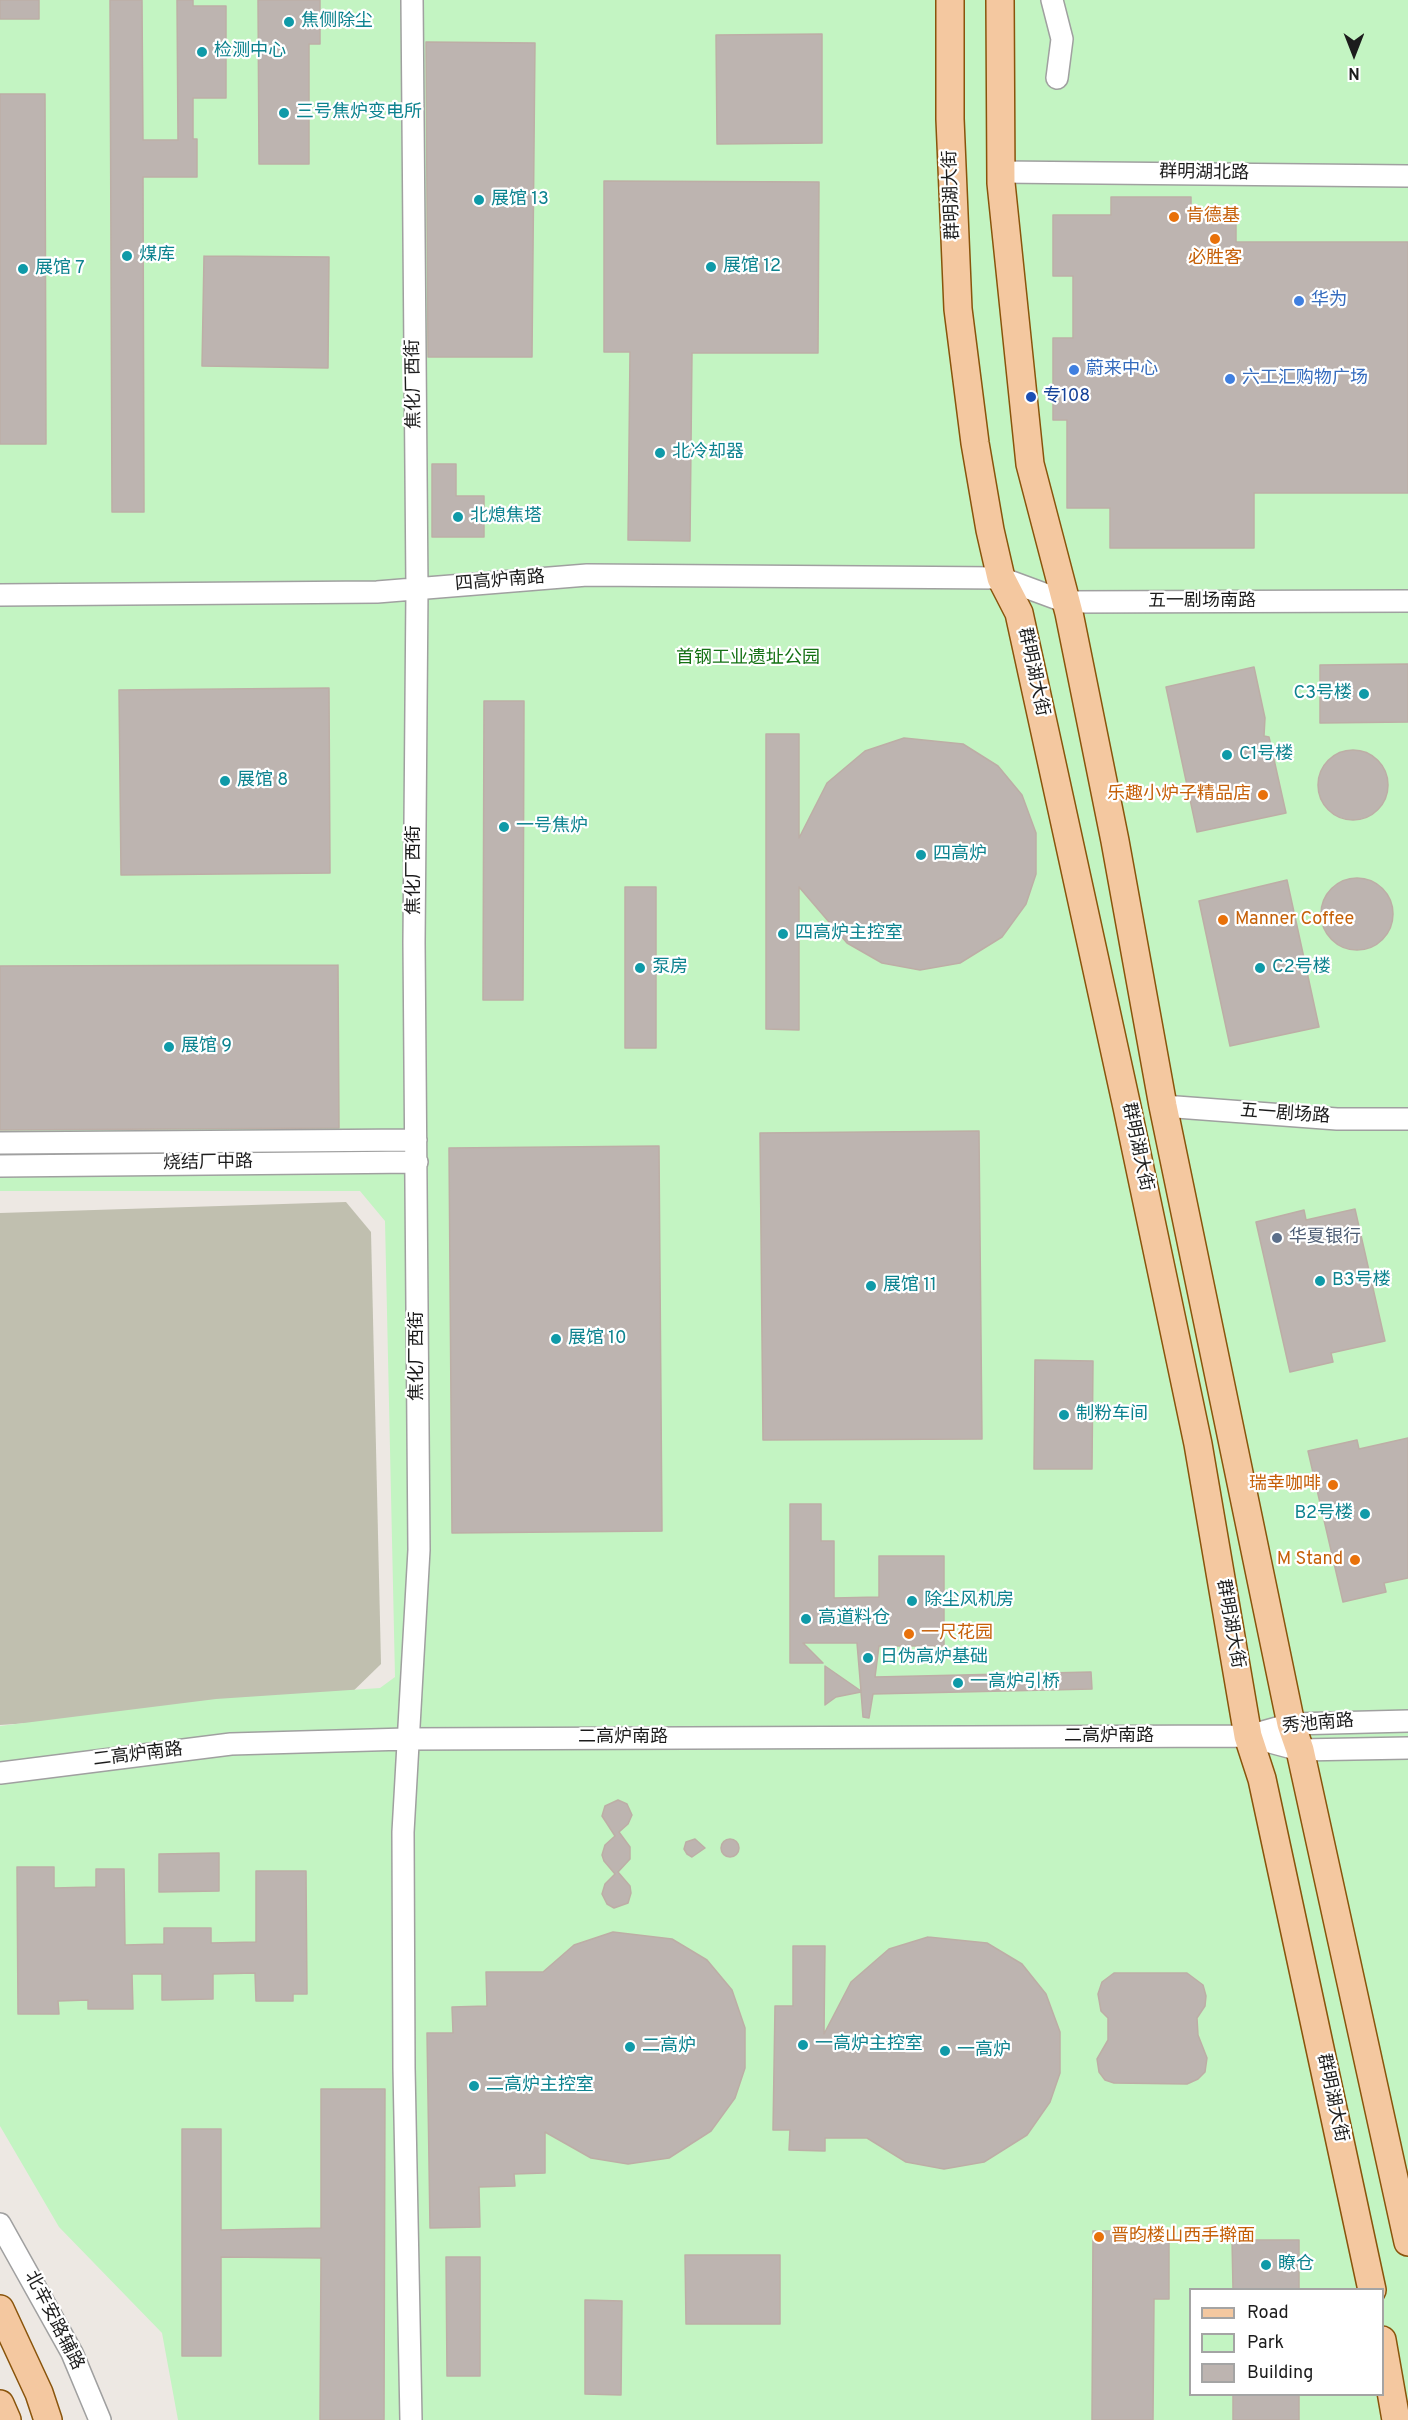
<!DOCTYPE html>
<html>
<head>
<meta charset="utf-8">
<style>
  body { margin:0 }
  #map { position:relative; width:1408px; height:2420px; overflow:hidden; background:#ede8e3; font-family:Overpass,sans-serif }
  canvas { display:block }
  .legend { position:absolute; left:1189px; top:2288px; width:195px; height:108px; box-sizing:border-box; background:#fff; border:2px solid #a4a4a4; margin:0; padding:8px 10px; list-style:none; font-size:18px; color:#1c1c1c }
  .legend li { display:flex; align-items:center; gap:12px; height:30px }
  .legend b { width:30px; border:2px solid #a4a4a4 }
  .north { position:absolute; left:1324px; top:24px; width:60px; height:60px; -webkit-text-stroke:4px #fff; paint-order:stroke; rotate:180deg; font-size:16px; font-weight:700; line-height:24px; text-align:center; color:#1c1c1c }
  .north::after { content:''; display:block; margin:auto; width:21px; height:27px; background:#1c1c1c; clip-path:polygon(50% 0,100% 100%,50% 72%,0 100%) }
</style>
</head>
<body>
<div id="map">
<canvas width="1408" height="2420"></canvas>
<ul class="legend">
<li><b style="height:8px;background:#f4c8a0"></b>Road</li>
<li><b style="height:16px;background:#c3f4c2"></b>Park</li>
<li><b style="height:16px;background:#bdb4b0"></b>Building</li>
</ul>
<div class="north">N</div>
</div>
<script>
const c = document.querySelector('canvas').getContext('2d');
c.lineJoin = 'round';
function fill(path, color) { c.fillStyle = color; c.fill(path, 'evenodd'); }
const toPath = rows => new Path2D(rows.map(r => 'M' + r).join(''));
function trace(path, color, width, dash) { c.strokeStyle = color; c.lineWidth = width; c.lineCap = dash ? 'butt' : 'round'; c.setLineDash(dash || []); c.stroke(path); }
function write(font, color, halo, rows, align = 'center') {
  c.font = font + ' Overpass,"Noto Sans SC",sans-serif'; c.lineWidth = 4.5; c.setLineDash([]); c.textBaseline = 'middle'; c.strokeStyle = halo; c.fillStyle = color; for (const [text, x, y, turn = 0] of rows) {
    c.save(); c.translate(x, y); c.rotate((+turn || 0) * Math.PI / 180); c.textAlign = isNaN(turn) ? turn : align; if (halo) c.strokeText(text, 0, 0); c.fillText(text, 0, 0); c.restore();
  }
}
fill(toPath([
  [346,1202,371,1232,381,1664,342,1702,0,1725,0,1213]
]), '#c0bfaf');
fill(toPath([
  [0,0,1408,0,1408,2420,178,2420,162,2333,59,2227,0,2126,0,1726,216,1699,380,1688,395,1677,385,1221,360,1191,0,1191],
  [1190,2290,1382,2290,1382,2394,1190,2394]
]), '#c3f4c2');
const building = toPath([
  [0,0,39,0,39,19,0,19,0,0],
  [110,0,142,0,143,140,178,140,177,0,193,0,193,6,226,6,226,98,193,98,193,139,197,139,197,177,143,177,144,512,112,512,110,0],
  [258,0,320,0,320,44,309,44,309,164,259,164,258,0],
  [822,34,822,143,717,144,716,35,822,34],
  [426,42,535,43,532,357,428,357,426,42],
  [0,94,45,94,46,444,0,444,0,94],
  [604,181,819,182,818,353,692,353,690,541,628,540,630,352,604,352,604,181],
  [1111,197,1191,197,1191,216,1236,216,1236,242,1408,242,1408,493,1254,493,1254,548,1110,548,1110,508,1067,508,1067,420,1053,420,1053,338,1073,338,1073,276,1053,276,1053,215,1111,215,1111,197],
  [204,256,329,257,328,368,202,366,204,256],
  [432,464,456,464,456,496,484,496,484,537,432,537,432,464],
  [1408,664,1408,722,1320,723,1320,665,1408,664],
  [1254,667,1265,718,1264,736,1269,737,1286,813,1197,832,1166,687,1254,667],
  [329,688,330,873,121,875,119,690,329,688],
  [484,701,524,701,523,1000,483,1000,484,701],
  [766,734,799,734,799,838,827,783,865,751,904,738,963,744,998,766,1022,795,1036,833,1036,874,1026,904,1002,937,960,963,920,970,882,963,847,943,799,887,799,1030,766,1029,766,734],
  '1318 785a35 35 0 1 1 70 0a35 35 0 1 1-70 0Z',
  '1321 914a36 36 0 1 1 72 0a36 36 0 1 1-72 0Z',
  [1287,880,1319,1027,1230,1046,1199,901,1287,880],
  [625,887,656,887,656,1048,625,1048,625,887],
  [338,965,339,1128,0,1130,0,966,338,965],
  [979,1131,982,1439,763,1440,760,1133,979,1131],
  [659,1146,662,1531,452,1533,449,1148,659,1146],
  [1355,1209,1385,1341,1331,1353,1333,1362,1290,1372,1256,1222,1304,1210,1306,1220,1355,1209],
  [1035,1360,1093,1361,1092,1469,1034,1469,1035,1360],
  [1408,1438,1408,1578,1384,1583,1386,1592,1343,1602,1308,1451,1357,1440,1359,1449,1408,1438],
  [790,1504,821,1504,821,1541,834,1541,834,1598,879,1597,879,1556,944,1556,944,1646,879,1646,875,1677,1091,1672,1092,1689,873,1694,869,1718,863,1717,861,1692,836,1697,825,1705,825,1666,861,1691,857,1643,803,1643,823,1663,790,1663,790,1504],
  [618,1800,627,1804,632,1815,628,1824,619,1832,630,1847,630,1859,618,1872,630,1886,631,1893,628,1903,614,1908,607,1904,602,1894,605,1884,615,1874,604,1861,602,1855,605,1845,615,1836,602,1816,605,1806,618,1800],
  '721 1848a9 9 0 1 1 18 0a9 9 0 1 1-18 0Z',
  [695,1839,705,1848,692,1857,687,1854,684,1849,686,1842,695,1839],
  [219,1853,219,1891,159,1892,159,1854,219,1853],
  [17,1867,54,1867,54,1888,96,1887,96,1869,124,1869,125,1945,164,1944,164,1928,211,1928,211,1943,256,1942,256,1871,306,1871,307,1994,293,1994,293,2001,256,2001,255,1973,213,1974,213,1999,162,2000,162,1974,132,1974,133,2009,88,2009,88,2000,58,2001,59,2014,18,2014,17,1867],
  [613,1932,672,1939,707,1960,732,1990,745,2028,745,2068,735,2098,711,2131,669,2158,628,2164,591,2158,545,2132,545,2173,514,2174,515,2186,479,2187,480,2227,430,2228,427,2033,453,2033,452,2007,487,2006,486,1972,543,1972,574,1945,613,1932],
  [928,1937,987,1943,1022,1964,1046,1994,1060,2032,1060,2073,1050,2102,1027,2135,984,2162,944,2169,906,2162,867,2138,825,2138,825,2151,789,2150,790,2130,773,2130,775,2006,793,2006,793,1946,825,1946,824,2034,851,1982,889,1949,928,1937],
  [1114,1973,1187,1973,1203,1985,1206,1996,1205,2006,1197,2018,1198,2035,1207,2058,1205,2072,1198,2079,1187,2084,1114,2083,1105,2080,1099,2072,1097,2059,1108,2040,1108,2018,1101,2011,1098,1994,1102,1982,1114,1973],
  [321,2089,385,2089,384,2420,320,2420,321,2258,221,2257,221,2356,182,2356,182,2129,221,2129,221,2230,321,2228,321,2089],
  [1093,2231,1169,2231,1169,2299,1154,2299,1153,2420,1092,2420,1093,2231],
  [1232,2240,1299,2240,1299,2289,1233,2289,1232,2240],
  [685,2255,780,2255,780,2324,686,2324,685,2255],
  [446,2257,480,2257,480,2376,447,2376,446,2257],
  [585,2300,622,2301,621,2395,585,2394,585,2300],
  [1233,2394,1299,2394,1299,2420,1233,2420,1233,2394]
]);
fill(building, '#bdb4b0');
trace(building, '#bdaea6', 1.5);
const minor = toPath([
  [1052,0,1062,39,1057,78],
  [1000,172,1408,176],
  [0,595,377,592,587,575,1001,578,1066,602,1408,601],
  [1163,1106,1337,1119,1408,1119],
  [0,1143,416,1140],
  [0,1166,417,1162],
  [1248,1736,1291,1724,1408,1721],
  [0,1773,231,1744,406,1739,1248,1736,1300,1750,1408,1748],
  [0,2224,72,2353,100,2420],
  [411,2420,404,2068,403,1832,419,1550,414,942,417,589,412,0]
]);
const major = toPath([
  [950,0,950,119,958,309,975,443,990,530,1001,578,1019,613,1127,1107,1198,1444,1248,1736,1262,1779,1372,2290],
  [1000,0,1001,183,1030,464,1069,613,1115,841,1163,1106,1291,1724,1300,1750,1408,2242],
  [0,2309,39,2393,48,2420],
  [1382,2340,1396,2420],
  [0,2404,7,2420]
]);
trace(minor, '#a0a0a0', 24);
trace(major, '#89540b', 30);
trace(minor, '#fff', 21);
trace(major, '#f4c8a0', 27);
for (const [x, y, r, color] of [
  [289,22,6,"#0f9aa8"],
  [202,52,6,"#0f9aa8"],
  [284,113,6,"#0f9aa8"],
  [479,200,6,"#0f9aa8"],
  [1174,217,6,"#e8710a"],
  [1215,239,6,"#e8710a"],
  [127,256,6,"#0f9aa8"],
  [711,267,6,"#0f9aa8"],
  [23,269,6,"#0f9aa8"],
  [1299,301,6,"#3f7fe0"],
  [1074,370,6,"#3f7fe0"],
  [1230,379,6,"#3f7fe0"],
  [1031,397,6,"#1a4fb4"],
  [660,453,6,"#0f9aa8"],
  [458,517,6,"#0f9aa8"],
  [1364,694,6,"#0f9aa8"],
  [1227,755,6,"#0f9aa8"],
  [225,781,6,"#0f9aa8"],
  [1263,795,6,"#e8710a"],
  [504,827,6,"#0f9aa8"],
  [921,855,6,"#0f9aa8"],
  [1223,920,6,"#e8710a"],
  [783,934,6,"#0f9aa8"],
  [640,968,6,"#0f9aa8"],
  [1260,968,6,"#0f9aa8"],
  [169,1047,6,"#0f9aa8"],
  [1277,1238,6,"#5c6f8a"],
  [1320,1281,6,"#0f9aa8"],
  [871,1286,6,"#0f9aa8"],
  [556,1339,6,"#0f9aa8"],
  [1064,1415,6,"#0f9aa8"],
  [1333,1485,6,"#e8710a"],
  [1365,1514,6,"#0f9aa8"],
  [1355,1560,6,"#e8710a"],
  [912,1601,6,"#0f9aa8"],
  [806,1619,6,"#0f9aa8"],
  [909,1634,6,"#e8710a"],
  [868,1658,6,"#0f9aa8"],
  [958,1683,6,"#0f9aa8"],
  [803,2045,6,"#0f9aa8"],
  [630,2047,6,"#0f9aa8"],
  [945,2051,6,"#0f9aa8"],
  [474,2086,6,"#0f9aa8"],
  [1099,2237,6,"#e8710a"],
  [1266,2265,6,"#0f9aa8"]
]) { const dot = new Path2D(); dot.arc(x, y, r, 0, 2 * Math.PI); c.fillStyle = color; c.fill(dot); trace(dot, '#fff', 2); }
write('18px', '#0d838f', '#fff', [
  ["焦侧除尘",301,22],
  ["检测中心",214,52],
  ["三号焦炉变电所",296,113],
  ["展馆 13",491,200],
  ["煤库",139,256],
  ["展馆 12",723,267],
  ["展馆 7",35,269],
  ["北冷却器",672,453],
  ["北熄焦塔",470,517],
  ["C3号楼",1352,694,"right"],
  ["C1号楼",1239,755],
  ["展馆 8",237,781],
  ["一号焦炉",516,827],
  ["四高炉",933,855],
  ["四高炉主控室",795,934],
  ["泵房",652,968],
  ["C2号楼",1272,968],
  ["展馆 9",181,1047],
  ["B3号楼",1332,1281],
  ["展馆 11",883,1286],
  ["展馆 10",568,1339],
  ["制粉车间",1076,1415],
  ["B2号楼",1353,1514,"right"],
  ["除尘风机房",924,1601],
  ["高道料仓",818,1619],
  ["日伪高炉基础",880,1658],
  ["一高炉引桥",970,1683],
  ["一高炉主控室",815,2045],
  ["二高炉",642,2047],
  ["一高炉",957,2051],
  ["二高炉主控室",486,2086],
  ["瞭仓",1278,2265]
], 'left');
write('18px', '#1c1c1c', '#fff', [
  ["群明湖北路",1204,174,1],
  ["群明湖大街",953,195,-92],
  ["焦化厂西街",415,384,-91],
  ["四高炉南路",500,582,-5],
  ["五一剧场南路",1202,602],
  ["群明湖大街",1032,672,78],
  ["焦化厂西街",415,870,-90],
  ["五一剧场路",1285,1115,4],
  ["群明湖大街",1136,1147,78],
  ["烧结厂中路",208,1164,-1],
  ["焦化厂西街",418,1356,-90],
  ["群明湖大街",1229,1624,80],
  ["秀池南路",1318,1725,-5],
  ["二高炉南路",1109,1737],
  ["二高炉南路",623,1738],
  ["二高炉南路",138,1756,-7],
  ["群明湖大街",1331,2098,78],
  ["北辛安路辅路",53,2321,63]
]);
write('18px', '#c56008', '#fff', [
  ["肯德基",1186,217],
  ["必胜客",1215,259,"center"],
  ["乐趣小炉子精品店",1251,795,"right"],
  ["Manner Coffee",1235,920],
  ["瑞幸咖啡",1321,1485,"right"],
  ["M Stand",1343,1560,"right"],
  ["一尺花园",921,1634],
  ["晋昀楼山西手擀面",1111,2237]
], 'left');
write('18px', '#366cbe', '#fff', [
  ["华为",1311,301],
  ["蔚来中心",1086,370],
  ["六工汇购物广场",1242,379]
], 'left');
write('18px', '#164399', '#fff', [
  ["专108",1043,397]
], 'left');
write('18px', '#157114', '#fff', [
  ["首钢工业遗址公园",748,659]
]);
write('18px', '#4e5e75', '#fff', [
  ["华夏银行",1289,1238]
], 'left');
</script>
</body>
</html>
